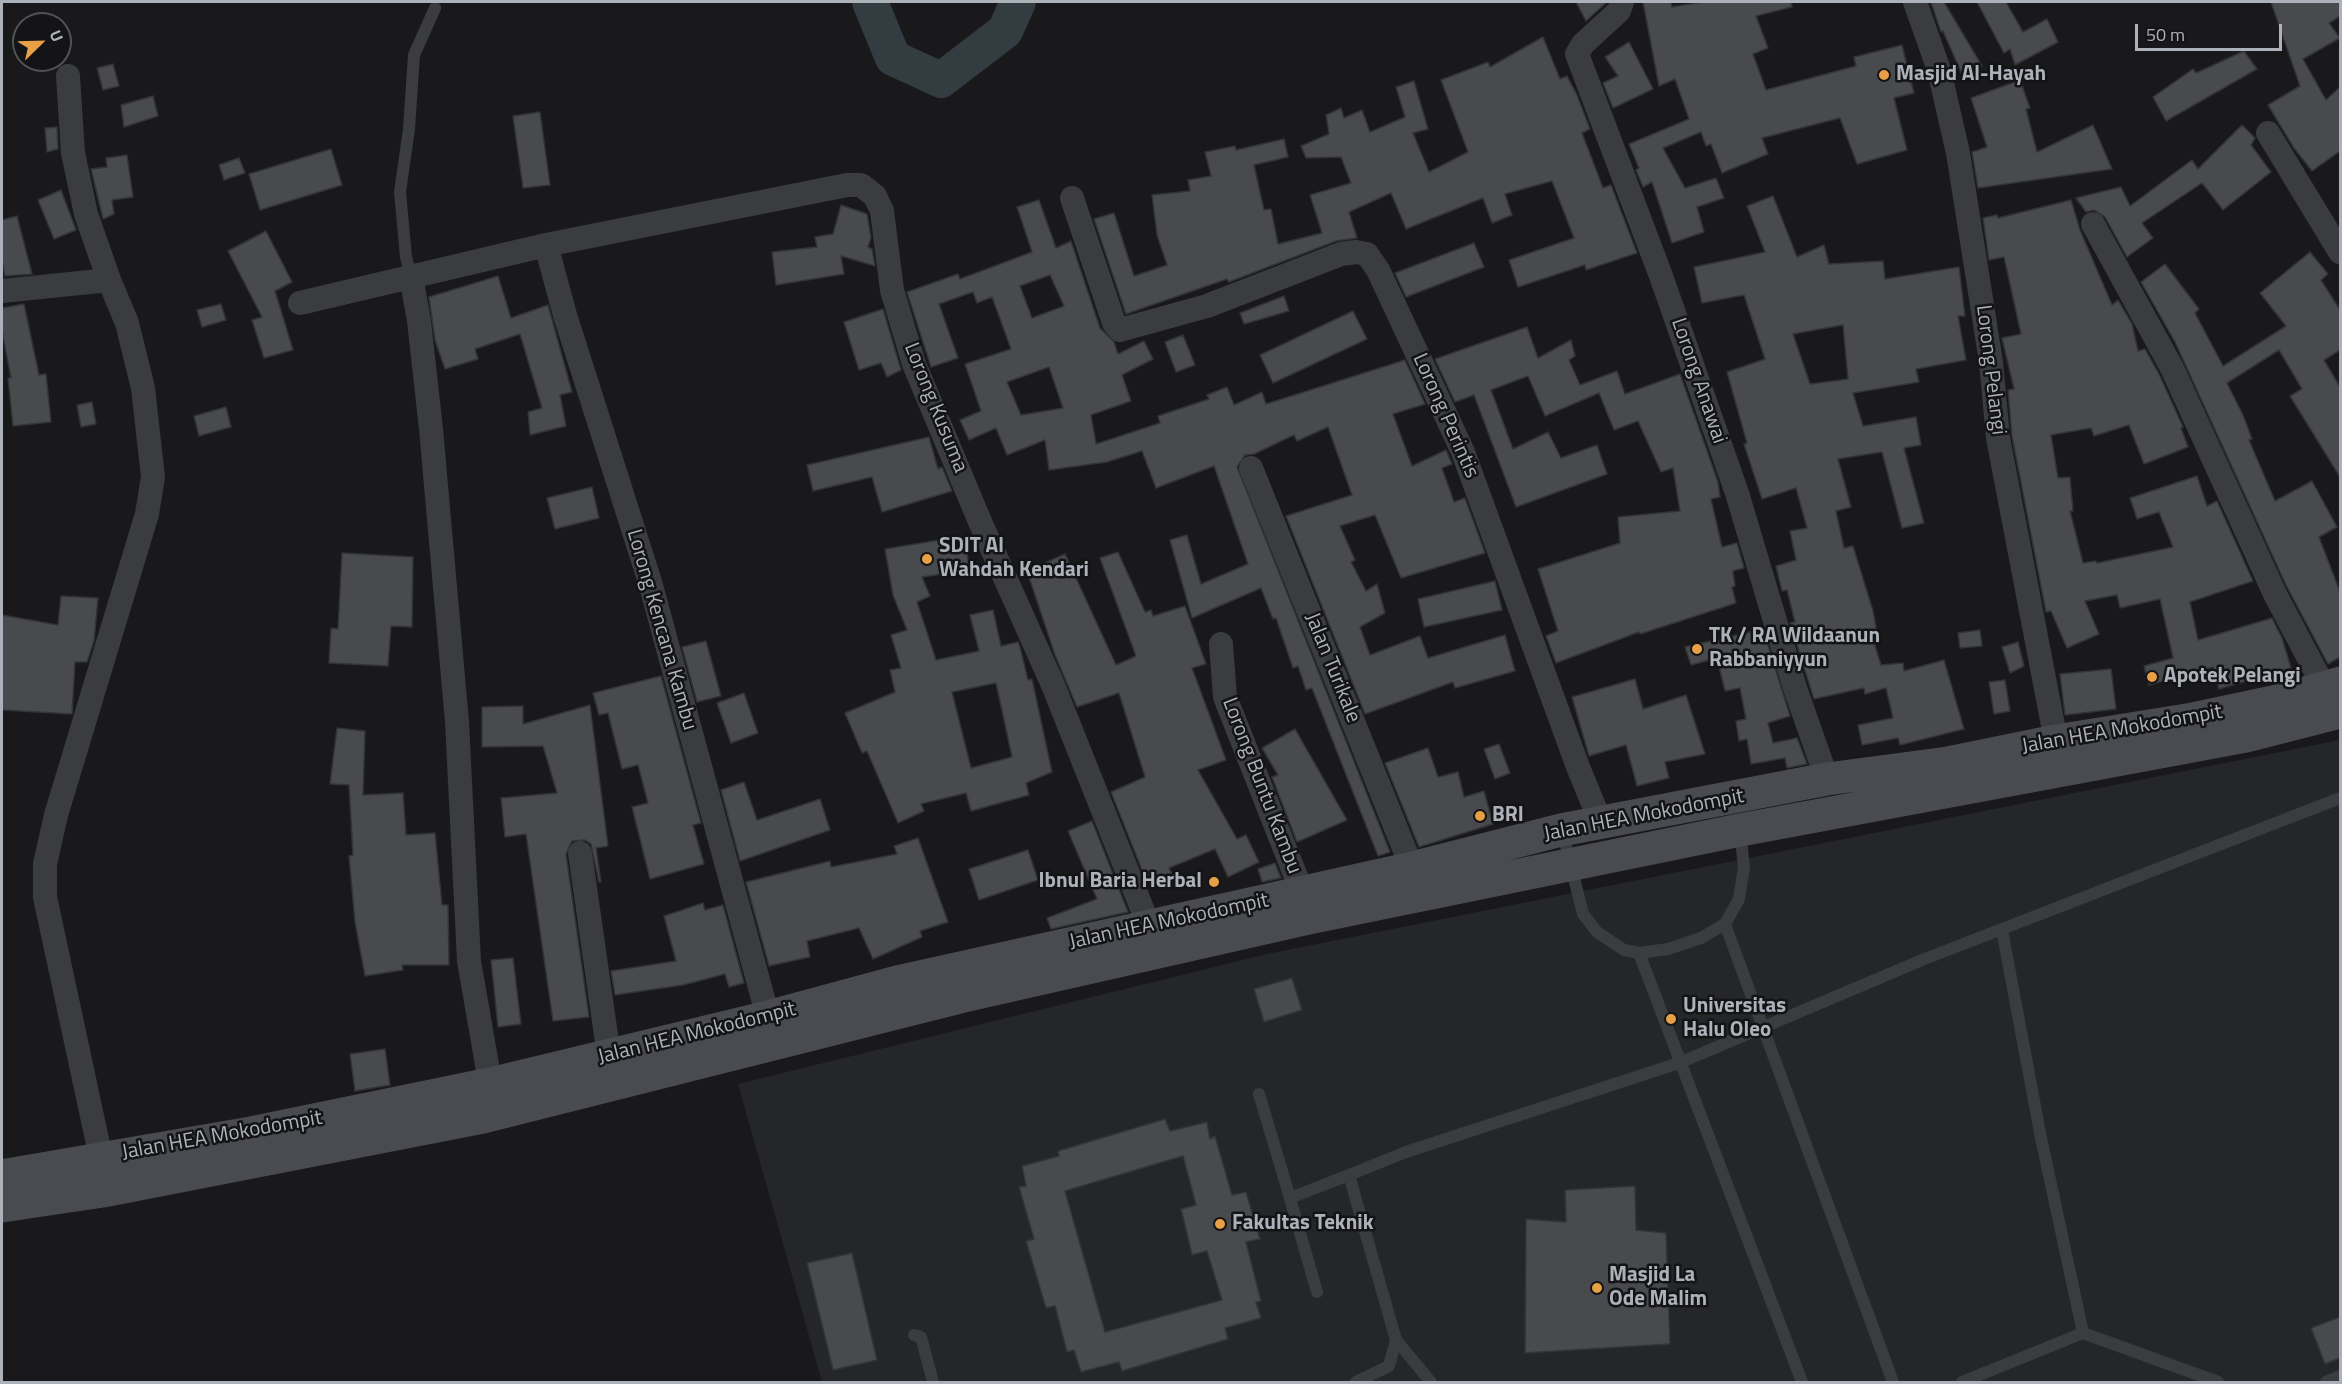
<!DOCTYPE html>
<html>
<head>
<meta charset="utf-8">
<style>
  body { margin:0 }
  #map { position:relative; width:2342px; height:1384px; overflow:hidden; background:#19191b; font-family:"Titillium Web",sans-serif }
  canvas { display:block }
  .frame { position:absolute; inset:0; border:3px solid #adb2ba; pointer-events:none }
  .north { position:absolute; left:12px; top:12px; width:60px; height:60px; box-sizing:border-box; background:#141416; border:2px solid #515358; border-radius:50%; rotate:67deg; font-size:16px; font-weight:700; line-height:24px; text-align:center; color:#adb2ba }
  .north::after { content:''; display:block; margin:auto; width:21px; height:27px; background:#e7a046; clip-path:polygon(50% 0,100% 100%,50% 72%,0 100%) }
  .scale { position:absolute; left:2135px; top:24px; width:147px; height:27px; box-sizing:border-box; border:3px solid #adb2ba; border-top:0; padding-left:8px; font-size:18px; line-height:21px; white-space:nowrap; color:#adb2ba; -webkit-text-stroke:4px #141416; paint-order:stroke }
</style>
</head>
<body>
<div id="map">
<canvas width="2342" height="1384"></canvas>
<div class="frame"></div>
<div class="north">U</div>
<div class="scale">50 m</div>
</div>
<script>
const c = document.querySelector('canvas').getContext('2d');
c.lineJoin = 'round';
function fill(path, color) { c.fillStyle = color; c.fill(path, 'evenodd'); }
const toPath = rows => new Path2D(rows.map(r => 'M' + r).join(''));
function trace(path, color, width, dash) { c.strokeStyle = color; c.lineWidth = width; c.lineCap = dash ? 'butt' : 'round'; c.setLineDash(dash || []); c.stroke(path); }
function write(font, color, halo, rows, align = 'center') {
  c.font = font + ' "Titillium Web",sans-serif'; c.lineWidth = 5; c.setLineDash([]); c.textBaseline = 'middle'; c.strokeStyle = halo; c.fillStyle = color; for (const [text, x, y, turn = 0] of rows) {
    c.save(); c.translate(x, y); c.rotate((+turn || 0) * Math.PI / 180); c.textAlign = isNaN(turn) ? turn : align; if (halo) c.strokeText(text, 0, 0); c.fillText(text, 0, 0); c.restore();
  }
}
fill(toPath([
  [2340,740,2340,1382,822,1382,738,1084,1267,954]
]), '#252628');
trace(toPath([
  [870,2,893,58,941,80,1005,31,1018,2]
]), '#323c41', 36);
const building = toPath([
  [1576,2,1607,2,1586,21,1576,2],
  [1643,2,1671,2,1672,7,1702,2,1791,2,1792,7,1756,16,1768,48,1753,54,1766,90,1856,66,1854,57,1902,45,1914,93,1894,98,1907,150,1857,164,1840,118,1762,138,1768,154,1722,173,1711,144,1706,146,1701,132,1663,148,1685,188,1716,178,1724,198,1697,207,1704,232,1672,243,1652,182,1643,187,1636,170,1639,168,1629,144,1689,119,1675,79,1659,86,1643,2],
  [1931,2,1944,2,1982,66,1963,77,1943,31,1941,32,1931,2],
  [1977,2,2006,2,2023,32,2047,19,2058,42,2015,65,2010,49,2004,53,1977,2],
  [2271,2,2340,2,2340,16,2329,23,2340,38,2303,59,2326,100,2340,87,2340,151,2312,171,2294,148,2268,105,2300,86,2271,2],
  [1543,37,1560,79,1567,76,1577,95,1590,129,1582,133,1603,188,1611,185,1637,253,1586,270,1585,265,1518,287,1509,260,1574,238,1552,181,1505,194,1512,215,1492,223,1483,198,1406,229,1391,193,1349,212,1357,238,1336,241,1229,282,1227,279,1126,314,1094,219,1114,213,1134,276,1167,265,1157,235,1152,195,1190,191,1188,180,1211,176,1205,152,1235,146,1236,150,1284,139,1288,157,1254,165,1264,210,1271,209,1278,244,1322,233,1310,195,1351,183,1341,157,1306,158,1301,146,1329,134,1326,115,1341,108,1344,118,1362,110,1370,132,1405,117,1396,87,1414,81,1428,129,1413,133,1429,172,1468,152,1441,80,1488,62,1490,67,1543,37],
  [1629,42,1653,89,1613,108,1603,83,1618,76,1605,57,1629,42],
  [2244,51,2257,69,2166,121,2153,97,2193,69,2196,73,2244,51],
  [113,64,119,86,103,90,97,68,113,64],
  [2020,80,2030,108,2026,109,2037,152,2093,125,2112,169,1978,188,1972,152,1987,147,1971,98,2020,80],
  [153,96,158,116,124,127,121,105,153,96],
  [540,112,550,185,523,188,513,116,540,112],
  [2242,125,2255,138,2251,145,2271,172,2223,210,2202,183,2142,223,2153,238,2127,257,2105,217,2094,210,2086,212,2076,198,2121,187,2130,206,2192,160,2198,169,2242,125],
  [57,127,58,149,47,152,45,128,57,127],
  [331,149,342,185,260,210,249,174,331,149],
  [127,155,133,197,112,200,114,214,103,219,91,169,107,167,106,158,127,155],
  [239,158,245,173,224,180,219,165,239,158],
  [61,190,76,230,54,239,38,200,61,190],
  [1773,196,1797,257,1824,245,1829,264,1883,261,1885,279,1959,267,1965,316,1958,316,1966,360,1916,369,1919,382,1853,393,1863,426,1916,417,1921,445,1904,448,1924,523,1902,528,1882,452,1838,459,1851,507,1836,511,1844,548,1853,546,1873,611,1877,632,1871,633,1881,665,1903,663,1904,671,1944,660,1964,729,1900,745,1898,738,1862,745,1858,725,1893,718,1886,688,1865,694,1864,688,1814,699,1790,623,1795,622,1787,590,1782,591,1776,566,1796,560,1790,531,1807,528,1796,488,1762,499,1744,444,1747,443,1727,372,1765,359,1744,295,1702,303,1694,267,1765,252,1747,206,1773,196],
  [1843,325,1848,379,1810,384,1793,334,1843,325],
  [1039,200,1056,248,1071,241,1100,328,1114,342,1118,354,1144,341,1153,359,1122,375,1131,401,1091,415,1096,444,1160,423,1158,416,1209,399,1207,395,1227,387,1234,405,1262,392,1266,404,1405,360,1425,404,1393,414,1412,466,1446,450,1452,464,1442,468,1454,502,1465,498,1485,553,1401,578,1375,515,1340,526,1355,560,1351,562,1366,591,1377,584,1385,613,1360,627,1370,655,1420,636,1428,658,1505,635,1515,671,1455,688,1453,682,1365,714,1286,516,1352,495,1328,427,1297,441,1294,435,1254,454,1245,455,1237,467,1390,852,1378,856,1312,688,1306,690,1298,666,1293,668,1276,618,1273,619,1261,588,1192,618,1170,540,1187,535,1201,584,1248,564,1214,466,1156,488,1142,451,1107,462,1049,470,1045,440,1007,455,996,428,969,440,960,420,981,411,965,364,1011,349,992,297,977,303,973,292,939,304,958,358,931,367,907,292,958,274,960,279,1032,252,1017,207,1039,200],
  [1050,275,1064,306,1032,318,1020,286,1050,275],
  [1049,367,1063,408,1021,415,1007,382,1049,367],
  [2071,200,2080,230,2112,305,2118,300,2132,324,2138,351,2145,349,2159,374,2183,427,2181,428,2188,447,2144,464,2129,425,2094,436,2091,428,2051,435,2058,478,2070,477,2073,511,2070,511,2083,563,2096,561,2097,563,2173,547,2159,512,2137,519,2130,498,2197,476,2207,506,2217,501,2253,581,2190,602,2198,640,2272,618,2282,638,2291,668,2219,689,2213,667,2149,685,2144,666,2173,658,2160,599,2120,608,2117,595,2085,601,2099,634,2067,648,2051,611,2046,612,2012,436,2008,390,2014,389,2002,338,2021,334,2004,257,1989,260,1983,218,1997,215,1998,218,2071,200],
  [841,205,867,214,871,238,868,247,872,249,875,266,841,256,844,274,776,285,772,252,817,247,815,237,833,234,841,205],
  [17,216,32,274,5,276,2,261,2,220,17,216],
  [266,231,292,282,275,291,293,350,264,358,252,320,262,317,228,251,266,231],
  [1474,243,1484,267,1406,297,1395,273,1474,243],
  [2310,252,2328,274,2321,280,2340,310,2340,350,2324,360,2340,387,2340,477,2290,396,2302,389,2279,350,2227,383,2243,415,2252,439,2249,440,2275,501,2312,481,2337,527,2319,537,2340,592,2340,657,2328,664,2286,585,2175,342,2141,282,2165,264,2199,309,2195,313,2223,366,2286,326,2260,293,2310,252],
  [498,276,511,318,548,305,572,392,560,395,566,426,530,435,528,412,542,408,520,334,475,349,478,359,445,369,435,340,429,297,498,276],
  [1284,296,1289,311,1244,324,1240,313,1284,296],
  [24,304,39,375,46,374,51,422,13,426,8,378,11,378,2,331,2,308,24,304],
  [221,304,226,320,202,327,197,310,221,304],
  [883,309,901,370,887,377,881,363,859,370,844,322,883,309],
  [1353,311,1367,339,1273,383,1260,355,1353,311],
  [1527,327,1538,358,1571,340,1575,356,1569,360,1580,385,1617,371,1625,394,1680,374,1718,482,1720,497,1711,499,1722,547,1737,543,1744,568,1733,571,1735,586,1732,587,1736,603,1640,634,1639,632,1556,663,1546,636,1558,631,1538,569,1620,543,1618,517,1680,511,1673,468,1661,472,1638,421,1614,430,1599,393,1545,416,1528,376,1491,390,1513,449,1548,432,1561,458,1597,445,1607,474,1516,507,1474,395,1455,402,1435,359,1527,327],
  [1183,335,1195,365,1176,372,1165,342,1183,335],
  [92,402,96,424,81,427,77,405,92,402],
  [226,407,231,427,199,436,194,416,226,407],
  [929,437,938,469,942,467,952,491,882,512,872,477,813,491,807,465,929,437],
  [592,487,599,518,555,529,547,498,592,487],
  [964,536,970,570,922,577,930,596,917,602,936,660,979,651,970,615,993,610,1001,646,1018,642,1020,647,1028,680,1032,679,1052,772,1026,783,1029,795,971,811,966,793,921,804,924,811,898,823,867,751,862,753,845,713,895,692,890,670,901,668,891,635,907,630,893,595,885,549,964,536],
  [996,683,1012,757,971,768,952,692,996,683],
  [1118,552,1145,612,1151,610,1153,616,1185,606,1206,664,1192,668,1226,760,1198,770,1237,839,1246,835,1259,862,1228,877,1215,849,1169,868,1172,874,1148,885,1111,792,1145,777,1119,693,1077,707,1055,655,1027,571,1065,554,1116,665,1136,656,1100,558,1118,552],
  [342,553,413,557,412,627,391,626,388,666,329,663,331,628,338,629,342,553],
  [1495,581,1502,610,1424,627,1418,599,1495,581],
  [61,596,98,598,94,641,87,662,75,662,72,714,2,710,2,615,58,625,61,596],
  [1763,629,1790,716,1768,723,1773,743,1797,738,1807,764,1787,768,1785,758,1751,764,1747,739,1739,741,1736,721,1746,719,1740,688,1725,691,1717,658,1691,665,1685,647,1763,629],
  [1980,630,1982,646,1960,648,1958,633,1980,630],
  [706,641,721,696,697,702,682,647,706,641],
  [2018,642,2024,666,2010,673,2002,647,2018,642],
  [2111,669,2116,709,2065,715,2060,674,2111,669],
  [661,676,701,823,693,825,704,864,650,879,632,807,648,803,638,765,622,769,608,713,599,715,593,693,661,676],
  [1635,679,1643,709,1686,695,1705,754,1665,762,1669,778,1637,786,1626,745,1589,756,1572,697,1635,679],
  [2005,680,2010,711,1994,714,1989,682,2005,680],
  [744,693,758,733,731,743,717,703,744,693],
  [590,705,608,846,596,848,601,882,599,882,591,844,585,840,572,841,566,854,589,1017,553,1021,526,834,505,837,501,798,557,793,543,746,482,747,482,707,523,706,523,724,590,705],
  [337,728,365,731,363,795,403,793,406,835,435,833,442,905,448,905,449,965,402,965,403,970,365,976,355,922,349,856,353,855,349,785,330,784,337,728],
  [1295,729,1347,820,1297,842,1272,777,1278,775,1262,748,1295,729],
  [1499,744,1510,773,1495,779,1484,749,1499,744],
  [1428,748,1438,777,1458,772,1464,797,1484,791,1493,824,1419,847,1385,763,1428,748],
  [744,782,757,820,820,799,830,830,740,861,721,790,744,782],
  [1092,821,1128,912,1051,929,1047,918,1097,899,1068,831,1092,821],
  [918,838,948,922,920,931,922,937,873,959,859,928,807,941,810,957,769,966,746,882,830,861,831,867,897,854,894,846,918,838],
  [1028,850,1038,880,979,900,969,869,1028,850],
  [1275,863,1281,878,1262,882,1258,869,1275,863],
  [703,903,705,910,723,905,744,983,729,987,725,974,683,985,615,995,611,971,676,961,664,916,703,903],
  [513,958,521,1024,498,1027,491,960,513,958],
  [1292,978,1302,1010,1264,1022,1254,989,1292,978],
  [385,1049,390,1085,355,1091,350,1054,385,1049],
  [1165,1119,1170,1131,1207,1122,1210,1139,1215,1136,1232,1195,1246,1192,1260,1239,1246,1242,1261,1301,1256,1302,1261,1318,1225,1328,1228,1339,1122,1371,1119,1362,1081,1372,1074,1350,1067,1352,1055,1306,1046,1308,1026,1241,1034,1239,1019,1187,1026,1186,1022,1166,1059,1156,1058,1151,1165,1119],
  [1183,1156,1196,1205,1181,1209,1192,1255,1207,1251,1222,1300,1105,1332,1065,1191,1183,1156],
  [1635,1186,1636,1230,1666,1233,1670,1344,1525,1353,1526,1219,1566,1222,1565,1190,1635,1186],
  [852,1253,877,1360,833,1370,807,1263,852,1253],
  [2340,1317,2340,1358,2325,1364,2311,1328,2340,1317]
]);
fill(building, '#484a4e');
trace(building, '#333437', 1.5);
trace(toPath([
  [411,276,406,257,400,192,409,129,414,55,435,8],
  [1562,830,1583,914,1597,932,1624,950,1639,953,1802,1382],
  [1740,832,1744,867,1739,899,1725,924,1893,1382],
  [2002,930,2041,1138,2083,1333],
  [1639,953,1668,949,1701,938,1725,924],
  [1259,1094,1290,1198],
  [1317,1292,1290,1198,1349,1175],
  [914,1335,921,1337,933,1382],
  [1396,1340,1431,1382],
  [1356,1382,1389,1366,1396,1340,1349,1175,1406,1152,1679,1063,1922,960,2340,798],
  [1962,1382,2083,1333,2218,1382],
  [2326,1382,2340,1376]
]), '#3a3c40', 12);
trace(toPath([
  [1622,2,1619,11,1583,44,1577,54,1661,276,1737,493,1795,688,1827,779],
  [1915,2,1939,70,1958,153,1991,362,1998,438,2056,741],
  [68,76,73,153,86,214,109,280],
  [2268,133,2340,252],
  [1072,198,1114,323,1120,330,1207,306,1341,254,1356,252,1367,254,1378,270,1463,452,1578,767,1601,823],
  [2093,224,2172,368,2275,594,2325,689],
  [546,245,565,315,650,582,768,1017],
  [411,276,419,321,431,429,457,722,469,961,493,1099],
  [2,291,109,280,127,323,143,388,153,477,147,514,56,815,45,864,45,897,101,1158],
  [300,303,546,245,847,185,861,185,875,196,882,211,892,290,914,364,981,524,1053,685,1149,926],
  [1251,468,1412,868],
  [1221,644,1225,697,1302,892],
  [580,853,609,1056]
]), '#3a3c40', 24);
trace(toPath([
  [2,1176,251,1133,490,1084,768,1017,901,981,1412,868,1561,830,1827,779,1948,763,2056,741,2193,719,2273,702,2340,683],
  [2,1206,103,1191,483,1117,964,996,1309,918,1740,830,2246,736,2340,712]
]), '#494b50', 33);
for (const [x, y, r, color] of [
  [1884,75,6,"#e7a046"],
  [927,559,6,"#e7a046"],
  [1697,649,6,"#e7a046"],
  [2152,677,6,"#e7a046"],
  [1480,816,6,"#e7a046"],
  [1214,882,6,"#e7a046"],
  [1671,1019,6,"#e7a046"],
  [1220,1224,6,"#e7a046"],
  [1597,1288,6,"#e7a046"]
]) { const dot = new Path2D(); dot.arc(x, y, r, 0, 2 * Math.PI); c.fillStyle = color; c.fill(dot); trace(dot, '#141416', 2); }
write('bold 21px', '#adb2ba', '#141416', [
  ["Masjid Al-Hayah",1896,75],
  ["SDIT Al",939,547],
  ["Wahdah Kendari",939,571],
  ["TK / RA Wildaanun",1709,637],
  ["Rabbaniyyun",1709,661],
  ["Apotek Pelangi",2164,677],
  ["BRI",1492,816],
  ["Ibnul Baria Herbal",1202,882,"right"],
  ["Universitas",1683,1007],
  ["Halu Oleo",1683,1031],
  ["Fakultas Teknik",1232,1224],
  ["Masjid La",1609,1276],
  ["Ode Malim",1609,1300]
], 'left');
write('21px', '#adb2ba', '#141416', [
  ["Lorong Pelangi",1990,370,83],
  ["Lorong Anawai",1698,381,71],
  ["Lorong Kusuma",935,408,68],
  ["Lorong Perintis",1445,416,66],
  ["Lorong Kencana Kambu",661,630,74],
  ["Jalan Turikale",1332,668,68],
  ["Jalan HEA Mokodompit",2122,730,-10],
  ["Lorong Buntu Kambu",1261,786,69],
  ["Jalan HEA Mokodompit",1644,816,-11],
  ["Jalan HEA Mokodompit",1169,922,-12],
  ["Jalan HEA Mokodompit",697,1034,-14],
  ["Jalan HEA Mokodompit",222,1136,-10]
]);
</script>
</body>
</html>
